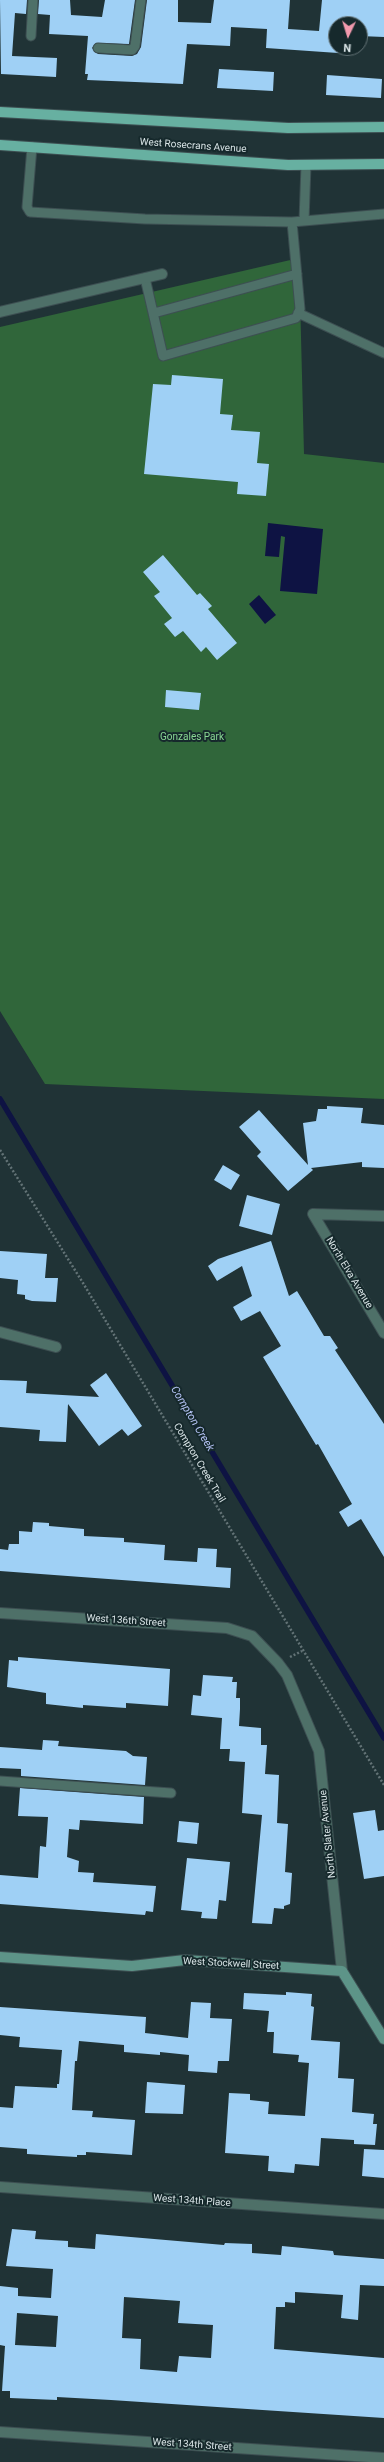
<!DOCTYPE html>
<html>
<head>
<meta charset="utf-8">
<style>
  body { margin:0 }
  #map { position:relative; width:384px; height:2462px; overflow:hidden; background:#203336; font-family:Roboto,sans-serif }
  canvas { display:block }
  .north { position:absolute; left:328px; top:16px; width:40px; height:40px; box-sizing:border-box; background:#16292c; border:1px solid #647376; border-radius:50%; rotate:184deg; font-size:11px; font-weight:700; line-height:16px; text-align:center; color:#d8e3e5 }
  .north::after { content:''; display:block; margin:auto; width:14px; height:18px; background:#f29aae; clip-path:polygon(50% 0,100% 100%,50% 72%,0 100%) }
</style>
</head>
<body>
<div id="map">
<canvas width="384" height="2462"></canvas>
<div class="north">N</div>
</div>
<script>
const c = document.querySelector('canvas').getContext('2d');
c.lineJoin = 'round';
function fill(path, color) { c.fillStyle = color; c.fill(path, 'evenodd'); }
const toPath = rows => new Path2D(rows.map(r => 'M' + r).join(''));
function trace(path, color, width, dash) { c.strokeStyle = color; c.lineWidth = width; c.lineCap = dash ? 'butt' : 'round'; c.setLineDash(dash || []); c.stroke(path); }
function write(font, color, halo, rows, align = 'center') {
  c.font = font + ' Roboto,sans-serif'; c.lineWidth = 4; c.setLineDash([]); c.textBaseline = 'middle'; c.strokeStyle = halo; c.fillStyle = color; for (const [text, x, y, turn = 0] of rows) {
    c.save(); c.translate(x, y); c.rotate((+turn || 0) * Math.PI / 180); c.textAlign = isNaN(turn) ? turn : align; if (halo) c.strokeText(text, 0, 0); c.fillText(text, 0, 0); c.restore();
  }
}
fill(toPath([
  [299,258,304,454,384,463,384,1099,45,1084,0,1011,0,327]
]), '#30663a');
fill(toPath([
  [268,523,323,529,317,594,280,591,285,537,281,536,279,557,265,556],
  [259,595,276,615,265,624,249,604]
]), '#0e1343');
trace(toPath([
  [0,1099,384,1738]
]), '#0e1343', 5.5);
fill(toPath([
  [0,0,27,0,26,14,15,13,12,56,57,58,56,77,1,74],
  [39,0,70,0,71,15,102,17,105,0,135,0,129,44,96,43,92,48,98,54,132,56,137,54,141,47,147,0,178,0,178,22,211,23,214,0,290,0,288,29,319,31,322,0,384,0,384,37,360,36,360,24,336,24,338,53,266,48,267,29,231,27,230,46,187,44,183,84,87,80,88,74,85,74,88,36,49,34,50,15,38,14],
  [219,69,274,72,273,91,217,88],
  [327,75,382,79,381,98,326,95],
  [172,375,223,379,220,414,233,415,231,430,260,432,257,463,269,464,266,496,237,494,238,482,144,474,153,384,171,385],
  [163,555,197,595,200,593,212,606,208,609,237,643,217,660,206,647,201,652,183,631,175,637,164,624,172,618,154,596,160,592,143,572],
  [166,690,201,693,199,710,165,707],
  [327,1106,363,1108,361,1123,384,1125,384,1168,362,1167,362,1162,311,1168,313,1170,288,1191,257,1156,261,1152,239,1127,259,1110,308,1165,303,1123,316,1121,318,1109,327,1109],
  [223,1165,240,1175,231,1190,214,1180],
  [247,1195,280,1204,272,1235,239,1226],
  [271,1241,289,1296,297,1291,324,1336,330,1336,338,1348,335,1350,384,1424,384,1557,361,1519,348,1527,339,1512,352,1504,318,1444,316,1445,263,1357,281,1346,260,1311,241,1321,233,1307,252,1296,242,1266,217,1281,208,1266,218,1259],
  [0,1251,47,1254,45,1278,58,1278,56,1302,32,1301,25,1299,25,1295,17,1294,18,1280,0,1278],
  [106,1373,142,1426,128,1436,122,1429,99,1446,68,1404,66,1442,39,1441,40,1430,0,1427,0,1380,27,1381,26,1393,99,1397,90,1385],
  [33,1522,49,1523,49,1526,84,1529,84,1536,124,1538,124,1542,165,1545,164,1560,197,1562,198,1548,217,1549,216,1567,231,1568,230,1588,0,1571,0,1549,8,1550,9,1544,19,1544,19,1531,32,1532],
  [18,1657,170,1669,168,1706,126,1703,126,1708,83,1705,83,1708,46,1704,46,1693,7,1687,9,1660,18,1661],
  [203,1675,233,1677,232,1682,237,1682,236,1698,240,1698,240,1709,239,1726,261,1728,261,1745,267,1745,265,1774,279,1775,277,1823,288,1824,285,1872,292,1873,290,1904,284,1906,284,1909,274,1908,272,1924,252,1923,262,1815,242,1813,245,1762,229,1761,230,1749,220,1749,222,1718,191,1715,193,1695,201,1696],
  [43,1740,59,1741,58,1746,126,1751,133,1756,147,1757,145,1785,21,1776,21,1769,0,1768,0,1747,42,1750],
  [20,1788,144,1797,143,1824,80,1820,79,1830,69,1829,67,1857,79,1861,78,1872,94,1873,93,1882,156,1886,153,1912,146,1911,145,1915,0,1904,0,1875,38,1878,40,1846,46,1847,48,1817,18,1816],
  [375,1810,378,1831,384,1830,384,1876,364,1879,353,1813],
  [179,1821,199,1823,197,1844,177,1842],
  [187,1858,230,1862,226,1901,219,1900,217,1919,201,1918,202,1912,181,1910],
  [286,1992,312,1994,311,2006,314,2007,311,2040,340,2042,338,2078,354,2079,352,2112,374,2114,373,2124,377,2124,375,2145,354,2144,354,2140,321,2138,319,2166,295,2164,294,2173,268,2171,269,2156,225,2153,229,2093,250,2094,250,2100,269,2102,268,2114,305,2116,309,2063,298,2062,299,2055,273,2053,274,2032,267,2032,269,2011,243,2009,244,1993,286,1995],
  [191,2002,211,2003,210,2018,232,2019,229,2061,218,2061,217,2073,188,2071,189,2055,160,2052,160,2055,124,2052,124,2045,79,2041,77,2061,75,2061,72,2110,93,2111,92,2117,135,2120,132,2155,86,2152,86,2155,77,2155,77,2157,59,2156,27,2154,27,2149,0,2147,0,2107,13,2108,15,2086,57,2088,57,2084,59,2084,62,2050,19,2047,20,2037,0,2035,0,2007,146,2017,145,2033,188,2038],
  [147,2082,185,2085,183,2114,145,2113],
  [364,2149,384,2150,384,2178,362,2176],
  [12,2229,36,2231,35,2239,68,2241,68,2247,95,2249,96,2234,224,2245,225,2243,252,2244,252,2253,281,2255,282,2246,333,2251,334,2255,384,2259,384,2286,360,2285,358,2320,341,2318,343,2295,295,2292,295,2303,285,2302,285,2307,276,2307,274,2349,384,2358,384,2418,111,2400,57,2397,57,2400,10,2398,10,2391,2,2391,5,2346,0,2345,0,2286,18,2288,18,2296,51,2298,53,2269,6,2266],
  [124,2297,180,2301,178,2323,213,2325,211,2358,179,2356,177,2372,140,2369,141,2339,122,2338],
  [17,2313,58,2316,56,2347,15,2345]
]), '#9fd0f5');
const lane = toPath([
  [31,36,33,0],
  [98,48,132,50,135,46,141,0],
  [32,147,27,207,30,212,145,219,292,222],
  [304,221,306,165],
  [145,278,163,356,296,318,300,309,292,222,384,214],
  [154,313,297,274],
  [298,313,384,353],
  [0,1781,171,1793]
]);
const street = toPath([
  [0,312,162,274],
  [313,1214,384,1333],
  [313,1214,384,1216],
  [0,1332,56,1347],
  [0,1613,227,1628,252,1636,278,1663,287,1675,319,1751,342,1971],
  [0,2187,384,2214],
  [0,2432,384,2458]
]);
const secondary = toPath([
  [0,1957,132,1966,185,1960,342,1971,384,2039]
]);
const primary = toPath([
  [0,112,288,128,384,127],
  [0,145,288,165,384,164]
]);
trace(lane, '#3d4f52', 11);
trace(street, '#3d4f52', 12);
trace(secondary, '#3d4f52', 12);
trace(primary, '#3d4f52', 12);
trace(toPath([
  [0,1150,83,1283,384,1785],
  [290,1657,302,1651]
]), '#637376', 2.5, [2, 2]);
trace(lane, '#4e7068', 9);
trace(street, '#4e7068', 10);
trace(secondary, '#5d9488', 10);
trace(primary, '#67b0a1', 10);
write('10px', '#d8e3e5', '#16292c', [
  ["West Rosecrans Avenue",193,146,4],
  ["North Elva Avenue",349,1273,59],
  ["Compton Creek Trail",199,1463,59],
  ["West 136th Street",126,1621,4],
  ["North Slater Avenue",328,1834,-96],
  ["West Stockwell Street",231,1964,3],
  ["West 134th Place",192,2201,4],
  ["West 134th Street",192,2445,4]
]);
write('10px', '#89d794', '#16292c', [
  ["Gonzales Park",192,737]
]);
write('italic 11px', '#b6c4f6', '#16292c', [
  ["Compton Creek",192,1419,59]
]);
</script>
</body>
</html>
